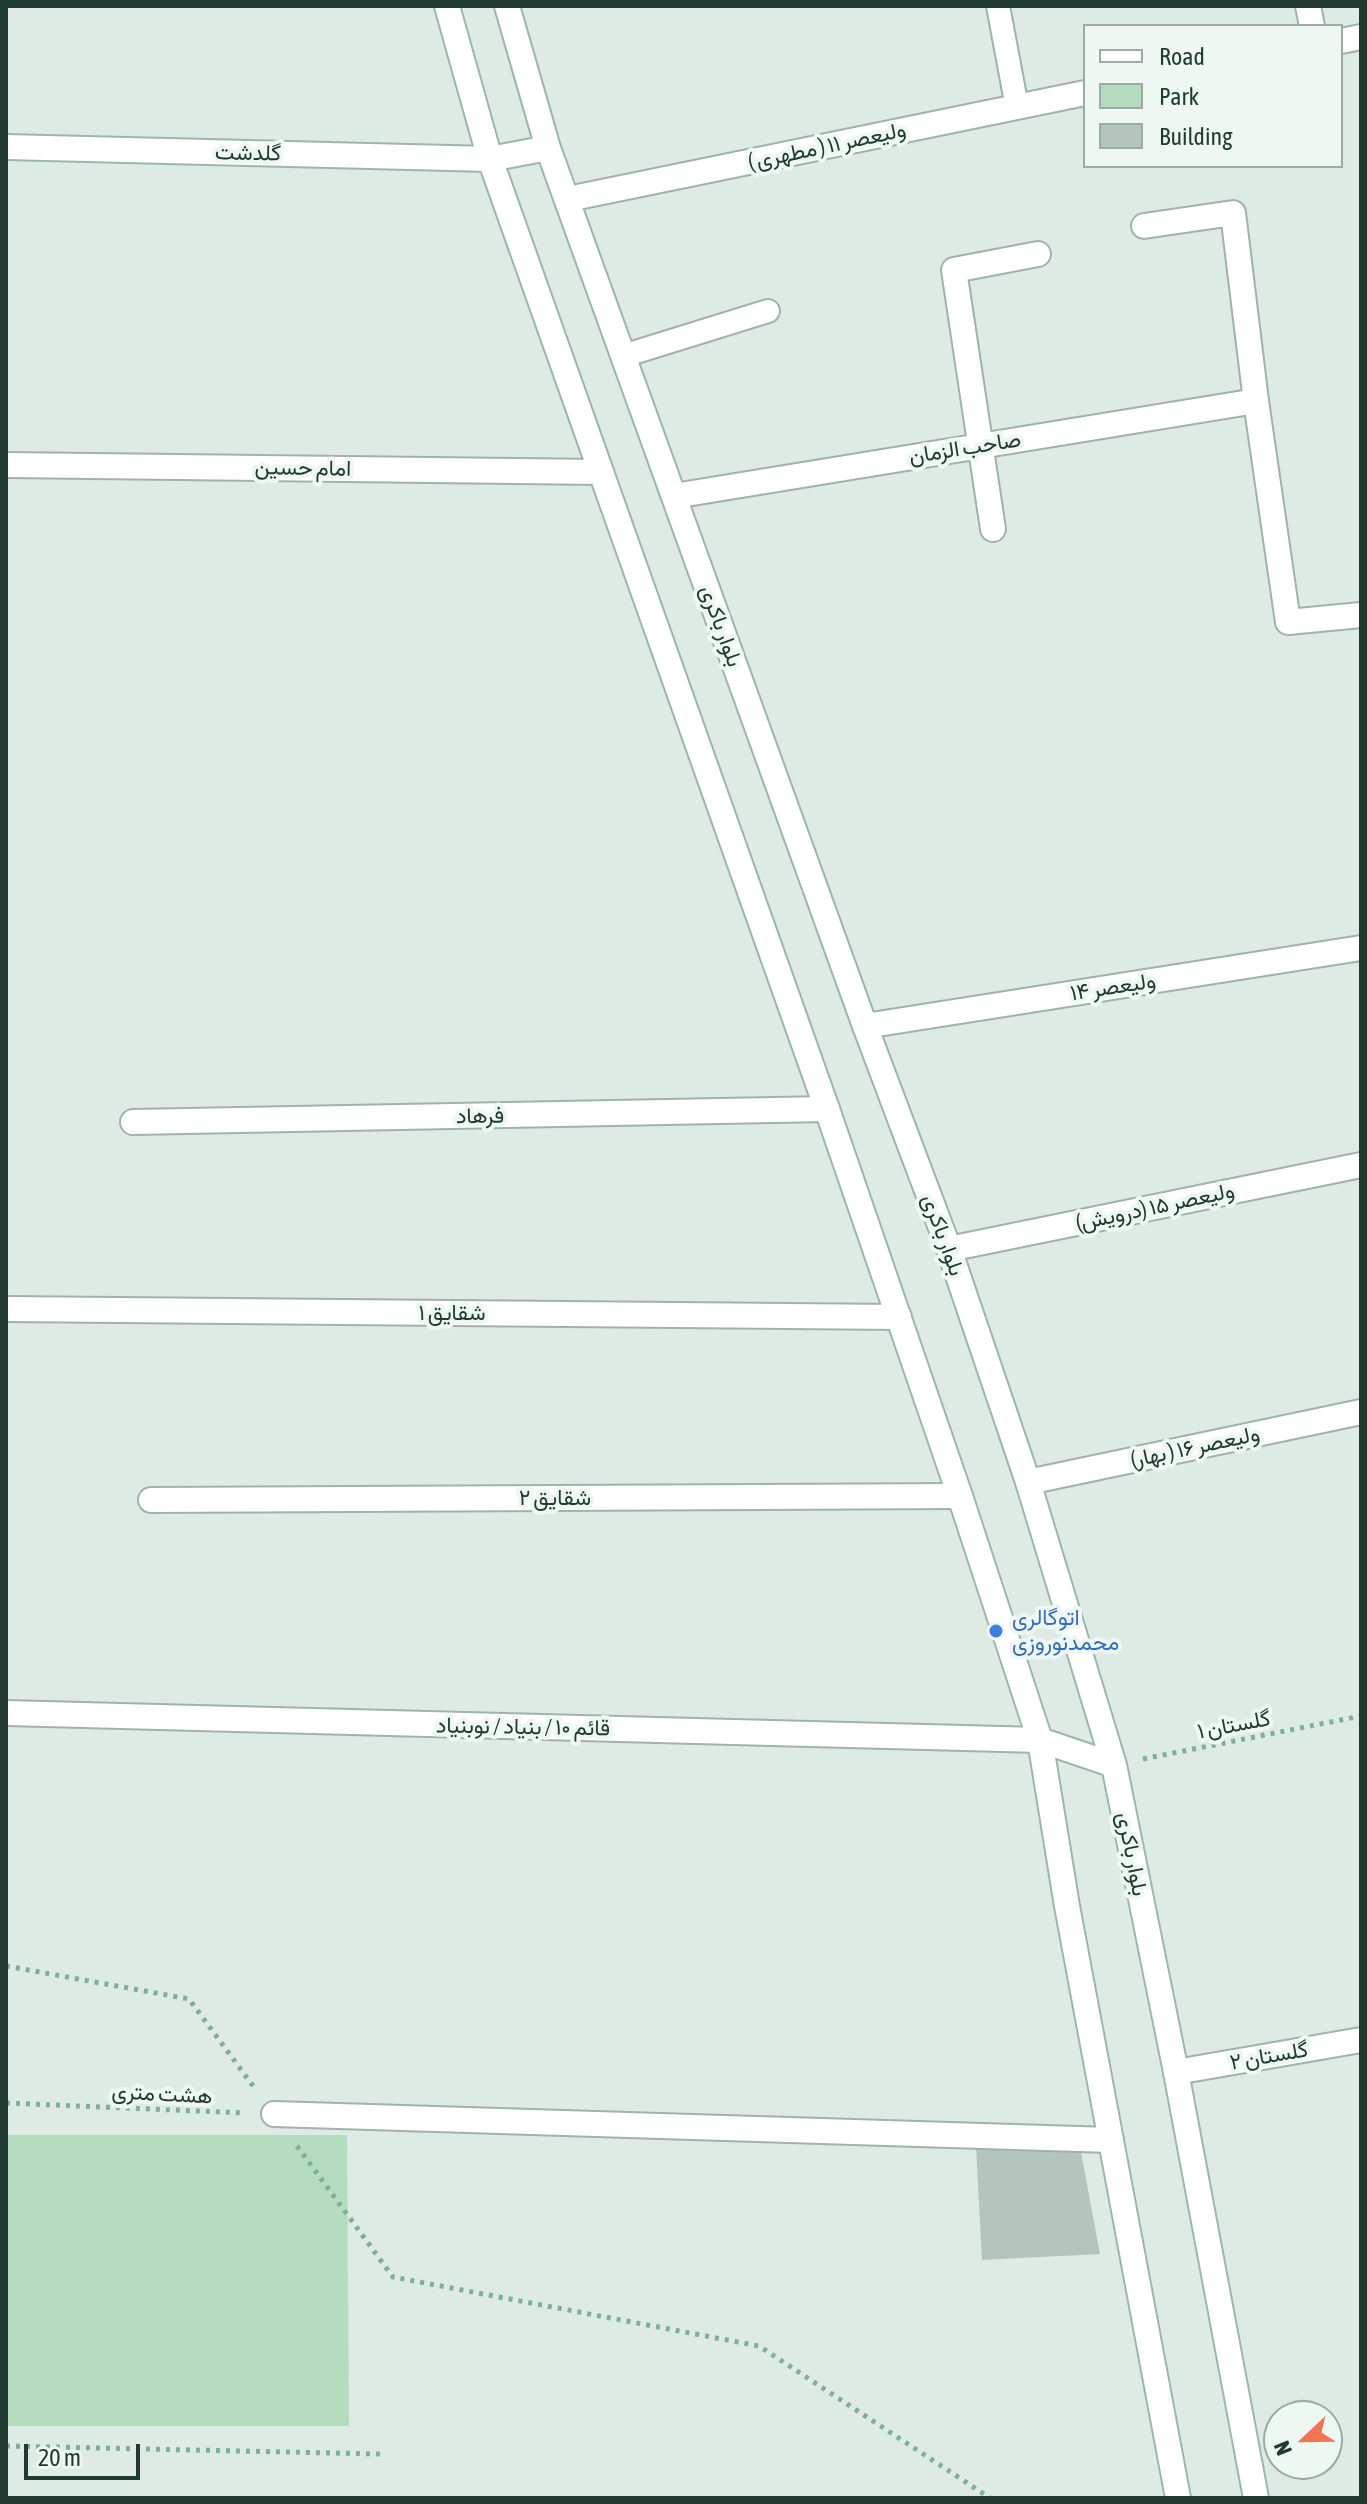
<!DOCTYPE html>
<html>
<head>
<meta charset="utf-8">
<style>
  body { margin:0 }
  #map { position:relative; width:1367px; height:2504px; overflow:hidden; background:#deeae4; font-family:"Asap Condensed",sans-serif }
  canvas { display:block }
  .frame { position:absolute; inset:0; border:8px solid #203a32; pointer-events:none }
  .legend { position:absolute; left:1083px; top:24px; width:260px; height:144px; box-sizing:border-box; background:#eff7f2; border:2px solid #9caba5; margin:0; padding:10px 14px; list-style:none; font-size:24px; color:#203a32 }
  .legend li { display:flex; align-items:center; gap:16px; height:40px }
  .legend b { width:40px; border:2px solid #9caba5 }
  .north { position:absolute; left:1263px; top:2400px; width:80px; height:80px; box-sizing:border-box; background:#eff7f2; border:2px solid #9caba5; border-radius:50%; rotate:248deg; font-size:22px; font-weight:700; line-height:32px; text-align:center; color:#203a32 }
  .north::after { content:''; display:block; margin:auto; width:28px; height:36px; background:#f37453; clip-path:polygon(50% 0,100% 100%,50% 72%,0 100%) }
  .scale { position:absolute; left:24px; top:2444px; width:116px; height:36px; box-sizing:border-box; border:4px solid #203a32; border-top:0; padding-left:10px; font-size:24px; line-height:28px; white-space:nowrap; color:#203a32; -webkit-text-stroke:6px #eff7f2; paint-order:stroke }
</style>
</head>
<body>
<div id="map">
<canvas width="1367" height="2504"></canvas>
<div class="frame"></div>
<ul class="legend">
<li><b style="height:10px;background:#fff"></b>Road</li>
<li><b style="height:22px;background:#b6dcbf"></b>Park</li>
<li><b style="height:22px;background:#b4c5bd"></b>Building</li>
</ul>
<div class="north">N</div>
<div class="scale">20 m</div>
</div>
<script>
const c = document.querySelector('canvas').getContext('2d');
c.lineJoin = 'round';
function fill(path, color) { c.fillStyle = color; c.fill(path, 'evenodd'); }
const toPath = rows => new Path2D(rows.map(r => 'M' + r).join(''));
function trace(path, color, width, dash) { c.strokeStyle = color; c.lineWidth = width; c.lineCap = dash ? 'butt' : 'round'; c.setLineDash(dash || []); c.stroke(path); }
function write(font, color, halo, rows, align = 'center') {
  c.font = font + ' "Asap Condensed",Vazirmatn,sans-serif'; c.lineWidth = 8; c.setLineDash([]); c.textBaseline = 'middle'; c.strokeStyle = halo; c.fillStyle = color; for (const [text, x, y, turn = 0] of rows) {
    c.save(); c.translate(x, y); c.rotate((+turn || 0) * Math.PI / 180); c.textAlign = isNaN(turn) ? turn : align; if (halo) c.strokeText(text, 0, 0); c.fillText(text, 0, 0); c.restore();
  }
}
fill(toPath([
  [6,2135,347,2135,349,2426,6,2426]
]), '#b6dcbf');
fill(toPath([
  [976,2147,1080,2147,1100,2254,982,2260]
]), '#b4c5bd');
const lane = toPath([
  [998,6,1017,107],
  [623,356,768,311]
]);
const street = toPath([
  [1308,6,1312,26],
  [1341,41,1361,37],
  [568,199,1085,93],
  [1144,226,1233,213,1256,401,1288,622,1361,615],
  [6,465,600,472],
  [674,496,1256,401],
  [993,529,954,270,1038,254],
  [865,1026,1361,948],
  [133,1122,827,1109],
  [949,1249,1361,1165],
  [6,1309,899,1317],
  [1028,1482,1361,1412],
  [151,1500,960,1496],
  [6,1713,1040,1740],
  [1176,2072,1361,2040],
  [274,2114,1111,2140]
]);
const secondary = toPath([
  [447,6,490,159,827,1109,960,1496,1040,1740,1067,1906,1178,2498],
  [507,6,548,148,865,1026,949,1249,1028,1482,1114,1765,1176,2072,1256,2498],
  [6,147,490,159,548,148],
  [1040,1740,1114,1765]
]);
trace(lane, '#a1b2ab', 26);
trace(street, '#a1b2ab', 28);
trace(secondary, '#9db6ac', 28);
trace(toPath([
  [1143,1759,1361,1716],
  [6,1966,189,1999,256,2090],
  [6,2103,245,2113],
  [297,2146,393,2277,759,2346,990,2498],
  [6,2446,380,2454]
]), '#7eae9d', 5, [4, 6]);
trace(lane, '#fff', 22);
trace(street, '#fff', 24);
trace(secondary, '#fff', 24);
for (const [x, y, r, color] of [
  [996,1631,8,"#3f7fe0"]
]) { const dot = new Path2D(); dot.arc(x, y, r, 0, 2 * Math.PI); c.fillStyle = color; c.fill(dot); trace(dot, '#eff7f2', 3); }
write('22px', '#203a32', '#eff7f2', [
  ["ولیعصر ۱۱ ( مطهری )",827,146,-12],
  ["گلدشت",248,153,1],
  ["صاحب الزمان",965,448,-9],
  ["امام حسین",303,468,1],
  ["بلوار باکری",721,626,70],
  ["ولیعصر ۱۴",1113,987,-9],
  ["فرهاد",480,1116,-1],
  ["ولیعصر ۱۵ (درویش)",1155,1207,-12],
  ["بلوار باکری",943,1235,70],
  ["شقایق ۱",452,1313],
  ["ولیعصر ۱۶ ( بهار)",1195,1447,-12],
  ["شقایق ۲",555,1498],
  ["گلستان ۱",1234,1725,-11],
  ["قائم ۱۰ / بنیاد / نوبنیاد",523,1727,1],
  ["بلوار باکری",1132,1854,79],
  ["گلستان ۲",1269,2056,-10],
  ["هشت متری",162,2094,3]
]);
write('22px', '#366cbe', '#eff7f2', [
  ["اتوگالری",1012,1618],
  ["محمدنوروزی",1012,1643]
], 'left');
</script>
</body>
</html>
